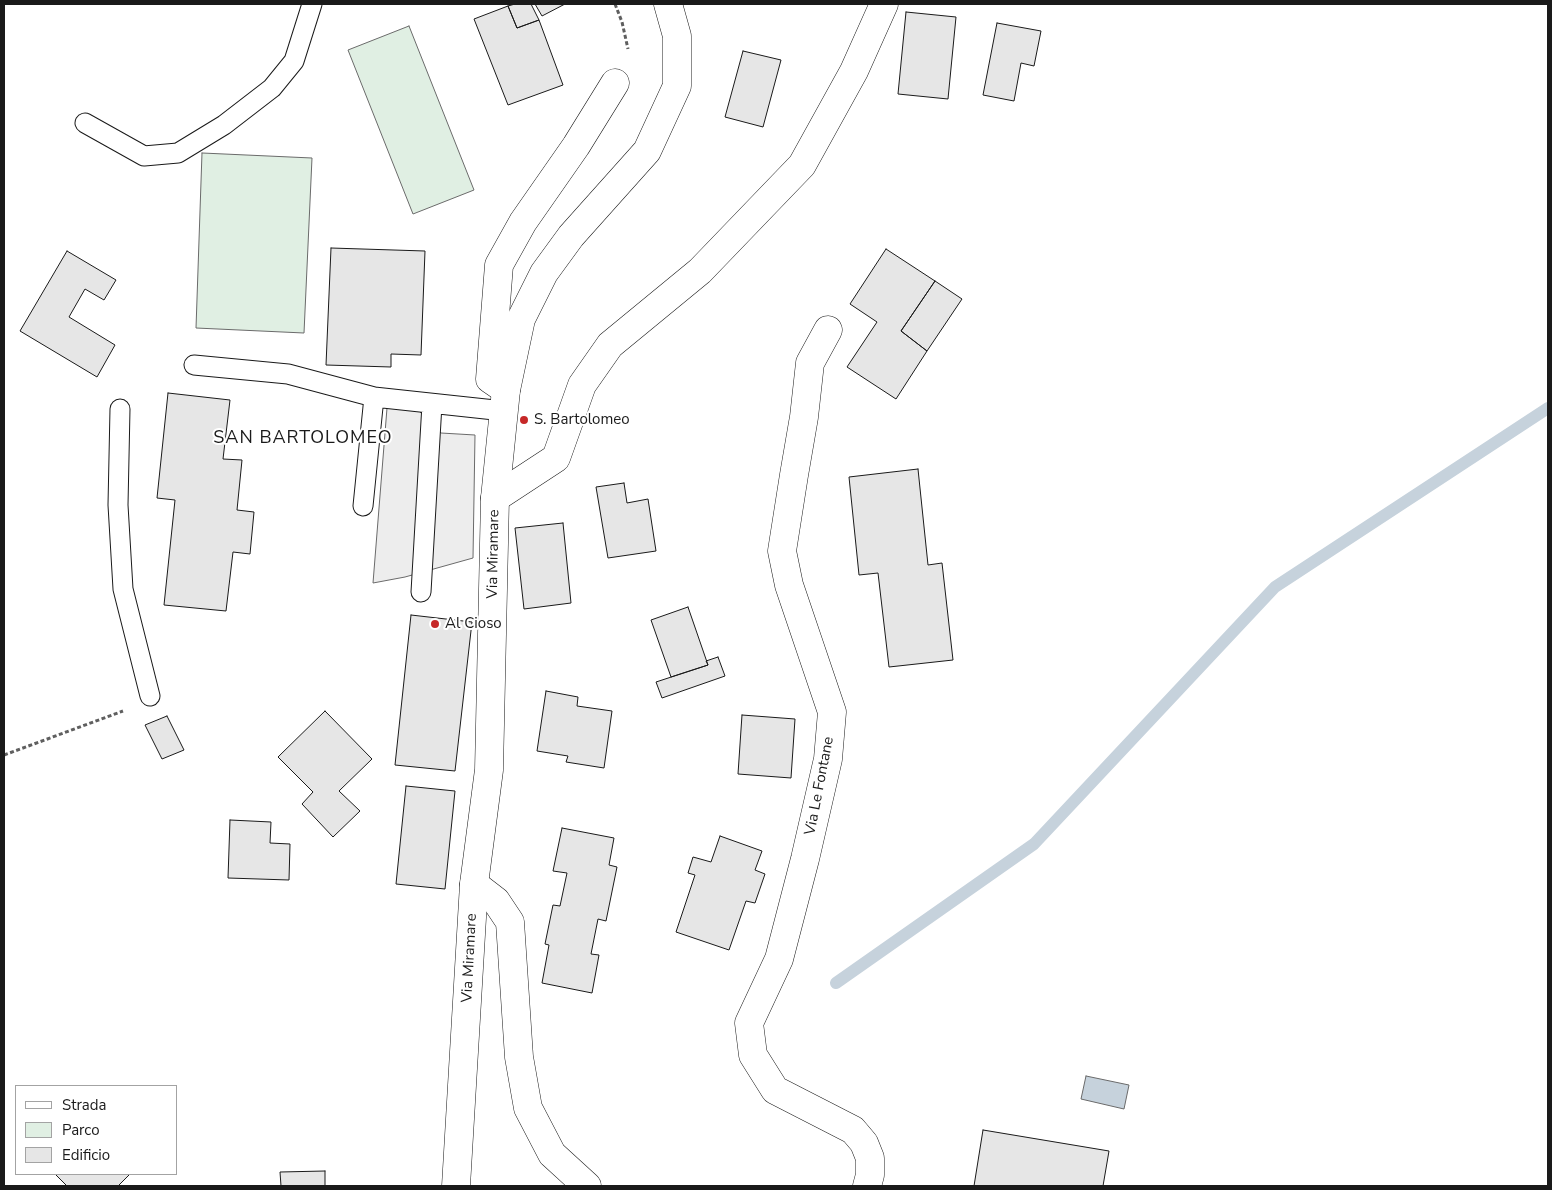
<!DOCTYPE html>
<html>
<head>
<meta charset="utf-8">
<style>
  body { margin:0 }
  #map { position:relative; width:1552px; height:1190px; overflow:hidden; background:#fff; font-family:"Nunito Sans",sans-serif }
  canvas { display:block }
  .frame { position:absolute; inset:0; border:5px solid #1a1a1a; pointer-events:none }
  .legend { position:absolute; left:15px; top:1085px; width:162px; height:90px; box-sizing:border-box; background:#fff; border:1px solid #a3a3a3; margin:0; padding:6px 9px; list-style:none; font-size:15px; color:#1a1a1a }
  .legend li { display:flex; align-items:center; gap:10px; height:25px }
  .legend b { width:25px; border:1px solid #a3a3a3 }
</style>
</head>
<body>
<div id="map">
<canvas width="1552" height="1190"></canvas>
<div class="frame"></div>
<ul class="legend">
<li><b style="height:6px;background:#fff"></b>Strada</li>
<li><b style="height:14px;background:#e0efe3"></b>Parco</li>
<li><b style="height:14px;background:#e6e6e6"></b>Edificio</li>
</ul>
</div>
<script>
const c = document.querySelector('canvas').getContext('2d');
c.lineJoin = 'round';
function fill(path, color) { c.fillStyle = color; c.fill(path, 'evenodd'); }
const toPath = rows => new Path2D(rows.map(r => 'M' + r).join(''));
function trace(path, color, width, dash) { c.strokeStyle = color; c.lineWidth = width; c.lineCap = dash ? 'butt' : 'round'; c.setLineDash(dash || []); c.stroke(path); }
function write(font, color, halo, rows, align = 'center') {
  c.font = font + ' "Nunito Sans",sans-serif'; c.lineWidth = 4; c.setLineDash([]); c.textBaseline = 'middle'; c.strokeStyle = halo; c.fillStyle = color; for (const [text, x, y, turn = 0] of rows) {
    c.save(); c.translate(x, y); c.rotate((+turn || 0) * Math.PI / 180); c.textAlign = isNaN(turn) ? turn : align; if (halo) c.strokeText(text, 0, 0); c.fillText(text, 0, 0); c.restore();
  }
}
const green = toPath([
  [409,26,474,190,413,214,348,50,409,26],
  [202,153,312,158,304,333,196,328,202,153]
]);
fill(green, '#e0efe3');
trace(green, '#6a6a6a', 1);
const parking = toPath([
  [387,408,417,409,441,433,475,435,473,558,405,577,373,583,387,408]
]);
fill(parking, '#ededed');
trace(parking, '#6a6a6a', 1);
const water = toPath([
  [1086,1076,1129,1085,1124,1109,1081,1099,1086,1076]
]);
fill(water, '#c6d2dc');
trace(water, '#6a6a6a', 1);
trace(toPath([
  [836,983,1034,844,1275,587,1548,408]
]), '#c6d2dc', 12);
const building = toPath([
  [515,4,531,4,539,20,517,28,508,6,515,4],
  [535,4,565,4,542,16,535,4],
  [508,6,517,28,539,20,563,85,508,105,474,19,508,6],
  [906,12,956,17,948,99,898,94,906,12],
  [997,23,1041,31,1034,66,1021,63,1014,101,983,95,997,23],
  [743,51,781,60,763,127,725,117,743,51],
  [331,248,425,251,421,355,391,354,391,367,326,365,331,248],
  [886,249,935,281,901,331,927,351,896,399,847,367,877,322,850,304,886,249],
  [67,251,116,280,104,300,85,289,69,317,115,345,97,377,20,331,67,251],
  [935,281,962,299,927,351,901,331,935,281],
  [168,393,230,400,223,459,242,460,237,510,254,512,250,554,233,552,226,611,164,605,175,500,157,498,168,393],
  [918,469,928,565,942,563,953,660,889,667,878,573,859,575,849,477,918,469],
  [624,483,627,503,648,499,656,551,608,558,596,487,624,483],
  [563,523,571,603,524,609,515,528,563,523],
  [688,607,708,665,671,677,651,620,688,607],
  [411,615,472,622,455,771,395,765,411,615],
  [718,657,725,676,662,698,656,682,708,665,706,661,718,657],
  [546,691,578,697,577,706,612,711,604,768,566,762,568,756,537,751,546,691],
  [325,711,372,759,339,791,360,811,333,837,302,804,313,792,278,757,325,711],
  [742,715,795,719,791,778,738,774,742,715],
  [167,716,184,750,162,759,145,725,167,716],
  [406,786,455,791,445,889,396,884,406,786],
  [230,820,271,822,270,843,290,844,289,880,228,878,230,820],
  [562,828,614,838,609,865,617,867,606,921,598,919,591,954,599,955,592,993,542,983,549,945,545,944,553,905,560,906,567,873,553,871,562,828],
  [720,836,762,851,755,870,765,874,755,903,746,901,729,950,676,932,695,875,688,873,693,857,711,862,720,836],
  [983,1130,1109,1151,1103,1186,974,1186,983,1130],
  [325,1171,325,1186,281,1186,280,1172,325,1171],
  [55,1174,130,1174,118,1186,67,1186,55,1174]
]);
fill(building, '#e6e6e6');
trace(building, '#1a1a1a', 1);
const lane = toPath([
  [85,123,144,156,178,153,224,125,272,88,294,61,312,4],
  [194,365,288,374,374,397,504,411],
  [120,409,118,505,123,589,150,696],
  [363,506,374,397],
  [421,592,432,404]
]);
const street = toPath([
  [828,330,810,363,804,417,794,475,782,551,789,585,832,712,828,759,805,859,779,959,749,1023,753,1055,775,1090,853,1130,864,1143,870,1158,870,1175,867,1186],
  [506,390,490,379,499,265,523,222,576,146,615,83],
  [495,498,556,458,582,385,610,345,700,271,802,165,854,71,884,4],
  [474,884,496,901,510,922,519,1057,528,1108,552,1154,587,1186]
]);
const secondary = toPath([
  [456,1186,474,884,489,770,495,498,506,390,521,319,544,273,571,236,647,151,677,86,677,36,668,4]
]);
trace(lane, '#1a1a1a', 21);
trace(street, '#1a1a1a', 29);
trace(secondary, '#1a1a1a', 29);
trace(toPath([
  [615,4,622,22,628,49],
  [4,755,123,711]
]), '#5f5f5f', 3, [4, 2.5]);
trace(lane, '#fff', 19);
trace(street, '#fff', 28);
trace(secondary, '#fff', 28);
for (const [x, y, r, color] of [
  [524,420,5,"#c62828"],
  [435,624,5,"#c62828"]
]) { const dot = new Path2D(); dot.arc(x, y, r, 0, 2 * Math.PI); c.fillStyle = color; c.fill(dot); trace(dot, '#fff', 2); }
write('15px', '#1a1a1a', '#fff', [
  ["S. Bartolomeo",534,420],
  ["Al Cioso",445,624]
], 'left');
write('15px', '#1a1a1a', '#fff', [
  ["Via Miramare",494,554,-89],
  ["Via Le Fontane",820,786,-79],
  ["Via Miramare",470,958,-87]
]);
c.letterSpacing = '1px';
write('18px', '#1a1a1a', '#fff', [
  ["SAN BARTOLOMEO",303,439]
]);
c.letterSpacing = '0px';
</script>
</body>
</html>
